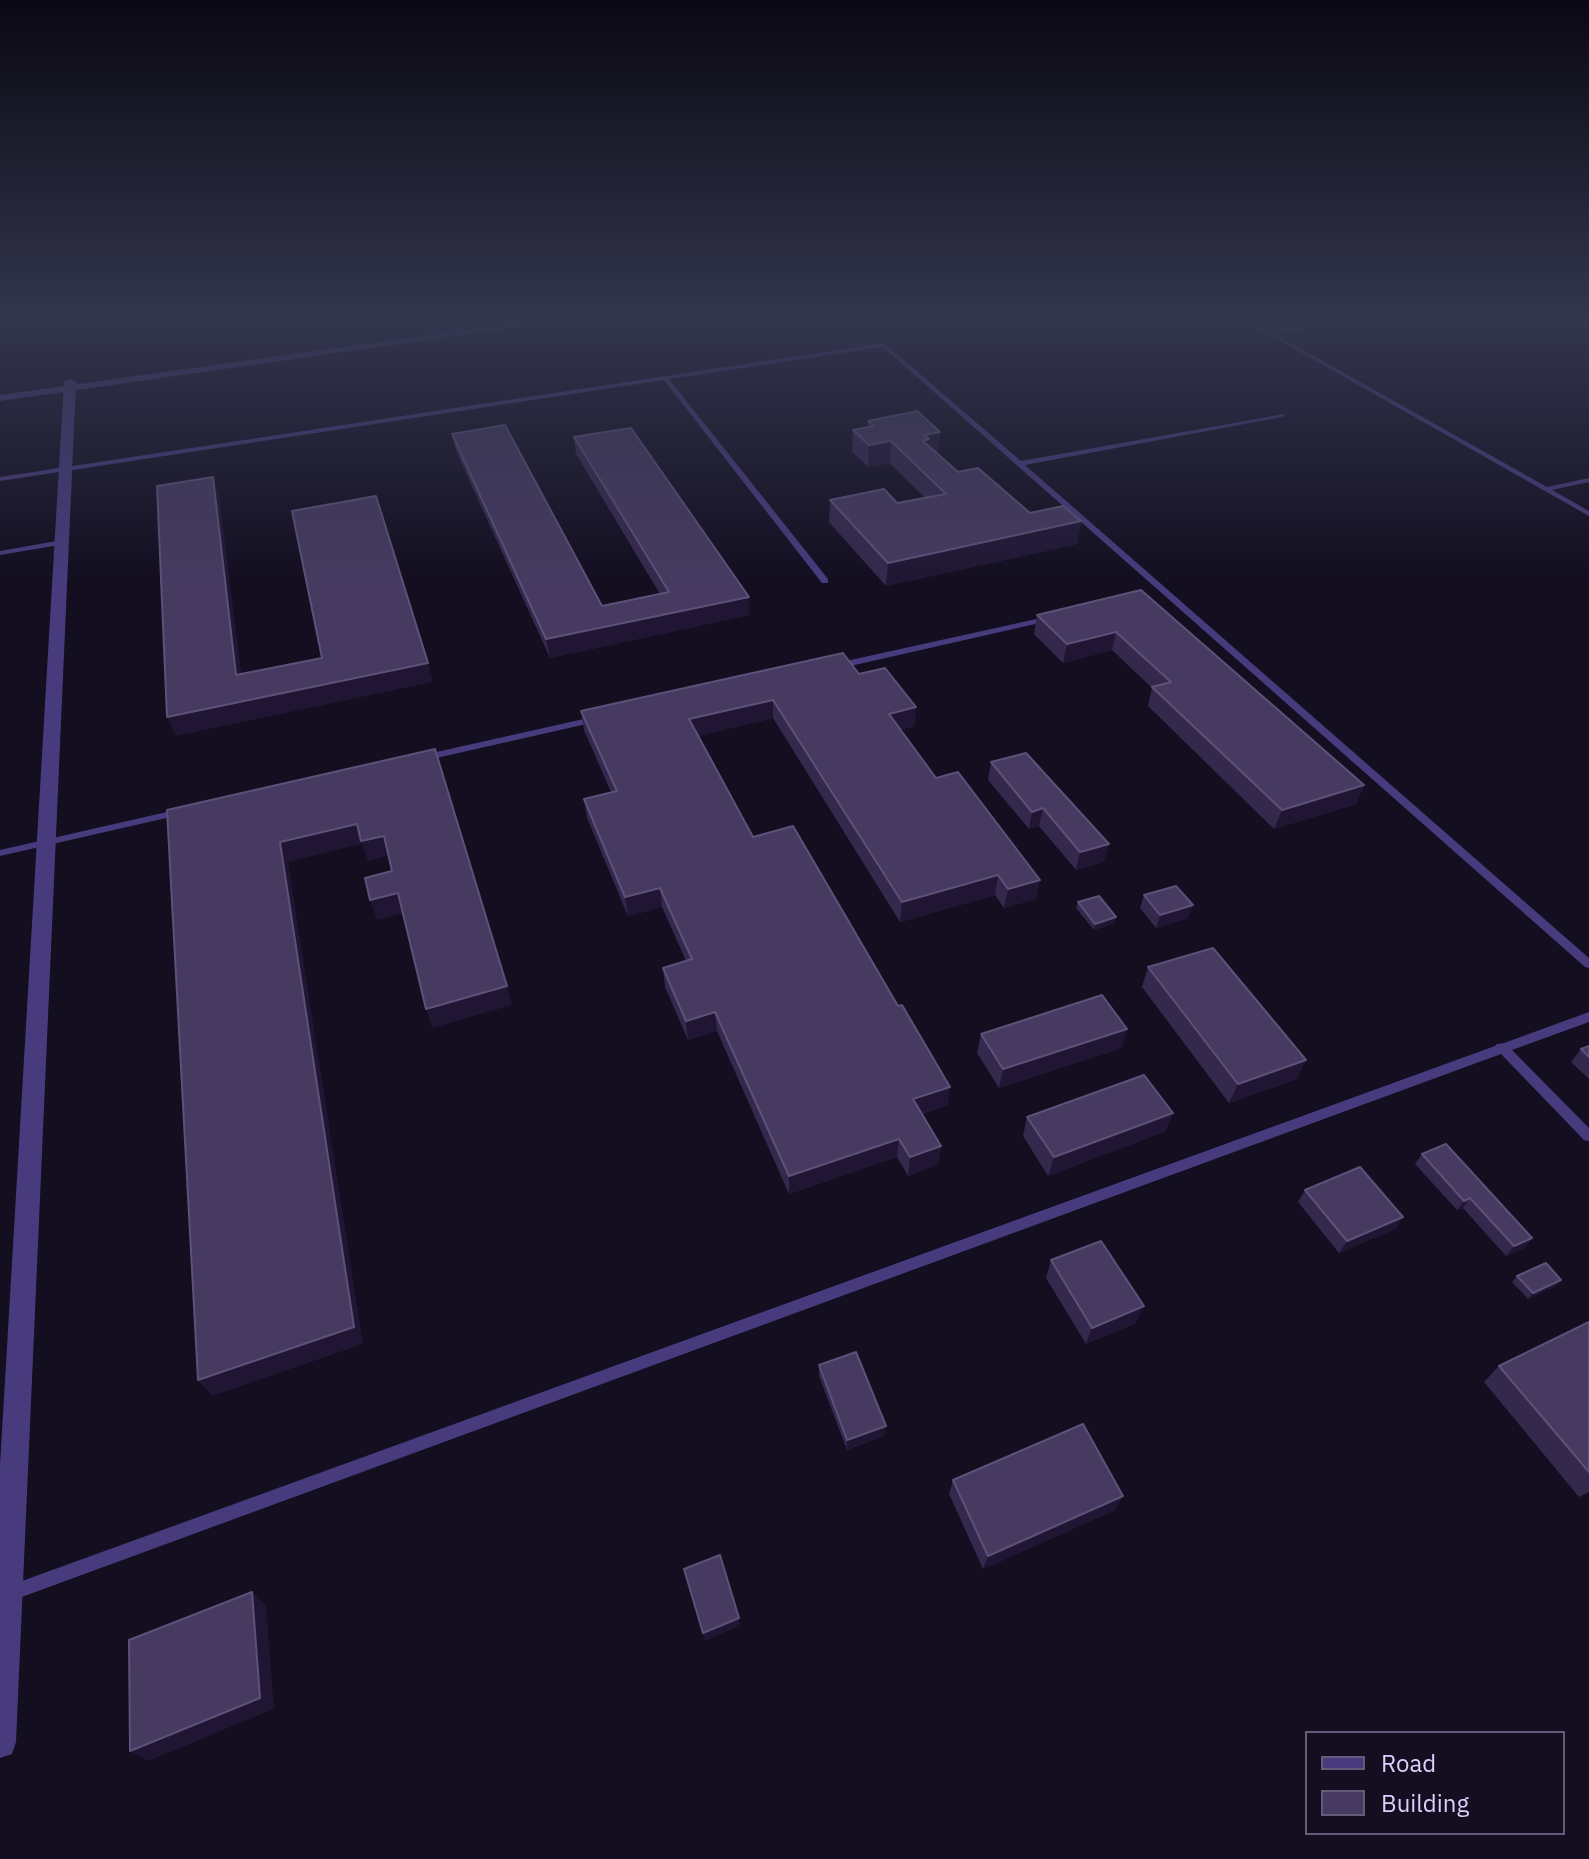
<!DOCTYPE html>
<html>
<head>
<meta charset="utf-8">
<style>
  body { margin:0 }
  #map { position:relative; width:1589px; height:1859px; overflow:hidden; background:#130e20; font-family:"IBM Plex Sans",sans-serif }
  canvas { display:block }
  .legend { position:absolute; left:1305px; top:1731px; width:260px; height:104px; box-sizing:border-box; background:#130e20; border:2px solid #635b78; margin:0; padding:10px 14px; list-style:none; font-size:24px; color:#dbcffd }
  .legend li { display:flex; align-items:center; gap:16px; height:40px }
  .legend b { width:40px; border:2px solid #635b78 }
</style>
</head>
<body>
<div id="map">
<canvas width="1589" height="1859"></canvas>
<ul class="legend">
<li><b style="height:10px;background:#473b7d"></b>Road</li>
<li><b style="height:22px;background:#463a60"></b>Building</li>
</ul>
</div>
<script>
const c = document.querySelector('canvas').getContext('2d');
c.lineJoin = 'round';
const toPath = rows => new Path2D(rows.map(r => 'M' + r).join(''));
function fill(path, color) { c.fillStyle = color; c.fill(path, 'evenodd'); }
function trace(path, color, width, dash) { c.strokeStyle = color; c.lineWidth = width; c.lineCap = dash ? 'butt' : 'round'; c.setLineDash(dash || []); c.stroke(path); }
fill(toPath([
  [1249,323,1257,323,1270,331,1314,325,1314,327,1312,328,1275,334,1547,487,1589,478,1589,482,1552,490,1589,511,1589,516,1249,323],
  [884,343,1021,461,1284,414,1285,415,1282,417,1025,465,1589,958,1589,968,1585,967,883,347,669,379,828,579,828,583,822,583,664,380,0,481,0,477,884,343],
  [62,540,66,542,65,544,0,555,0,551,62,540],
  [1050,616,1054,618,1053,620,837,669,833,666,837,663,1050,616],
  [597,716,600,717,600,721,423,761,418,758,423,755,597,716],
  [180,809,185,812,184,814,0,856,0,850,180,809],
  [1589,1012,1589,1022,1512,1050,1589,1128,1589,1141,1584,1140,1501,1054,0,1605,0,1589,1495,1046,1497,1044,1504,1043,1589,1012]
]), '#473b7d');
fill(toPath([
  [449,323,460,323,465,336,457,336,449,323],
  [70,379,76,382,16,1742,12,1754,0,1758,0,1465,64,382,70,379]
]), '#473b7d');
fill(toPath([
  [515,323,546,323,0,401,0,395,515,323]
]), '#473b7d');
fill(toPath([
  [868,421,940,432,938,453,937,453,958,472,1030,513,1081,521,1077,544,886,586,829,522,830,500,897,503,925,498,890,463,868,467,852,452,853,430,867,427],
  [452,434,602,606,660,594,576,454,574,437,749,597,749,615,550,658,456,451],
  [1141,590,1364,785,1356,804,1274,829,1148,706,1152,688,1112,650,1063,663,1034,634,1037,615],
  [859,674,916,707,914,726,900,730,936,778,1036,899,1004,908,995,895,900,922,773,718,698,736,753,837,948,1105,922,1114,941,1146,938,1164,908,1176,897,1157,789,1194,717,1031,688,1040,665,987,663,968,686,961,662,907,628,916,587,818,584,799,611,792,584,730,581,711],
  [991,762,1104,862,1076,870,1039,826,1029,829,988,780],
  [1144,895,1188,918,1156,928,1140,908],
  [1078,902,1115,923,1094,930,1076,908],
  [1148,967,1297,1079,1229,1103,1142,987],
  [981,1034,1122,1048,999,1088,977,1053],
  [1589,1046,1589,1079,1571,1062,1581,1049],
  [1027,1117,1166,1131,1048,1176,1023,1136],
  [1422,1154,1532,1238,1524,1248,1506,1256,1463,1208,1457,1210,1415,1164],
  [1305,1190,1403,1217,1395,1229,1339,1253,1298,1202],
  [1051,1260,1136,1323,1086,1344,1046,1278],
  [1517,1276,1556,1286,1528,1299,1512,1282],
  [1589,1322,1589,1492,1579,1497,1484,1382,1499,1366],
  [819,1365,884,1436,847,1450,819,1376],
  [953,1480,1115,1510,983,1569,949,1494]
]), '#35284d');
fill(toPath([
  [940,432,938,453,928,455,923,441,924,435],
  [891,441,890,463,868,467,869,445],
  [213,477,219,495,244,694,236,675],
  [1081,521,1077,544,886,586,888,563],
  [749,597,749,615,550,658,546,639],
  [1116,632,1112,650,1063,663,1067,644],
  [428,663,433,682,176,736,167,717],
  [773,700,773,718,690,738,689,719],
  [916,707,914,726,887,733,889,714],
  [1364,785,1356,804,1274,829,1282,810],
  [1043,808,1039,826,1029,829,1032,812],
  [357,824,384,836,391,855,368,861,362,844,288,862,363,1344,212,1396,198,1380,280,842],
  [1109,844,1104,862,1076,870,1080,852],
  [998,875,995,895,900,922,902,902],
  [1040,880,1036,899,1004,908,1008,889],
  [660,888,662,907,628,916,625,897],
  [398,893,404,913,377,920,370,900],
  [1193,905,1188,918,1156,928,1160,915],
  [1116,917,1115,923,1094,930,1095,924],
  [507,986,512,1005,432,1028,426,1009],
  [715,1012,717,1031,688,1040,686,1021],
  [1127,1029,1122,1048,999,1088,1003,1069],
  [1306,1060,1297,1079,1229,1103,1238,1084],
  [950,1087,948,1105,911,1117,913,1099],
  [1173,1113,1166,1131,1048,1176,1054,1157],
  [899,1139,897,1157,789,1194,789,1176],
  [941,1146,938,1164,908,1176,910,1157],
  [1470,1198,1463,1208,1457,1210,1464,1201],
  [1403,1217,1395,1229,1339,1253,1347,1241],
  [1532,1238,1524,1248,1506,1256,1514,1246],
  [1561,1280,1556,1286,1528,1299,1533,1293],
  [1144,1306,1136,1323,1086,1344,1092,1328],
  [886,1426,884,1436,847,1450,847,1440],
  [1123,1496,1115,1510,983,1569,988,1556],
  [252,1592,266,1605,274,1709,148,1761,130,1751],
  [739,1618,740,1626,705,1641,703,1633]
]), '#201633');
const building = toPath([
  [917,411,940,432,924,435,929,439,923,441,958,472,978,468,1030,513,1063,506,1081,521,888,563,830,500,884,489,897,503,946,494,891,441,869,445,853,430,874,426,868,421,917,411],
  [505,425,602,606,669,592,574,437,631,428,749,597,546,639,452,434,505,425],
  [213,477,236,675,322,658,292,511,376,496,428,663,167,717,157,486,213,477],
  [1141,590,1364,785,1282,810,1152,687,1171,682,1116,632,1067,644,1037,615,1141,590],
  [843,653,859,674,885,668,916,707,889,714,936,778,958,772,1040,880,1008,889,998,875,902,902,773,700,689,719,753,837,793,826,898,1006,902,1005,950,1087,913,1099,941,1146,910,1157,899,1139,789,1176,715,1012,686,1021,663,968,692,959,660,888,625,897,584,799,617,791,581,711,843,653],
  [435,749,507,986,426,1009,398,893,370,900,365,878,392,871,384,836,361,841,357,824,280,842,354,1327,198,1380,167,810,435,749],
  [1026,753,1109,844,1080,852,1043,808,1032,812,991,762,1026,753],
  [1176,886,1193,905,1160,915,1144,895,1176,886],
  [1099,896,1116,917,1095,924,1078,902,1099,896],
  [1213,948,1306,1060,1238,1084,1148,967,1213,948],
  [1102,995,1127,1029,1003,1069,981,1034,1102,995],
  [1589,1046,1589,1057,1581,1049,1589,1046],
  [1144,1075,1173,1113,1054,1157,1027,1117,1144,1075],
  [1446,1144,1532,1238,1514,1246,1470,1198,1464,1201,1422,1154,1446,1144],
  [1360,1167,1403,1217,1347,1241,1305,1190,1360,1167],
  [1101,1241,1144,1306,1092,1328,1051,1260,1101,1241],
  [1546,1263,1561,1280,1533,1293,1517,1276,1546,1263],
  [1589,1322,1589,1472,1499,1366,1589,1322],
  [856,1352,886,1426,847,1440,819,1365,856,1352],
  [1083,1424,1123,1496,988,1556,953,1480,1083,1424],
  [720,1555,739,1618,703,1633,684,1569,720,1555],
  [252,1592,260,1698,130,1751,129,1640,252,1592]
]);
fill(building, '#463a60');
trace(building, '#5e5179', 2);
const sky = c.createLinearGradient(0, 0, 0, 584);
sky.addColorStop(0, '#0a0812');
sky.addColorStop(0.55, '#33364e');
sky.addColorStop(1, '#33364e00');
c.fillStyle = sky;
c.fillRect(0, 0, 1589, 584);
</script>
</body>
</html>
